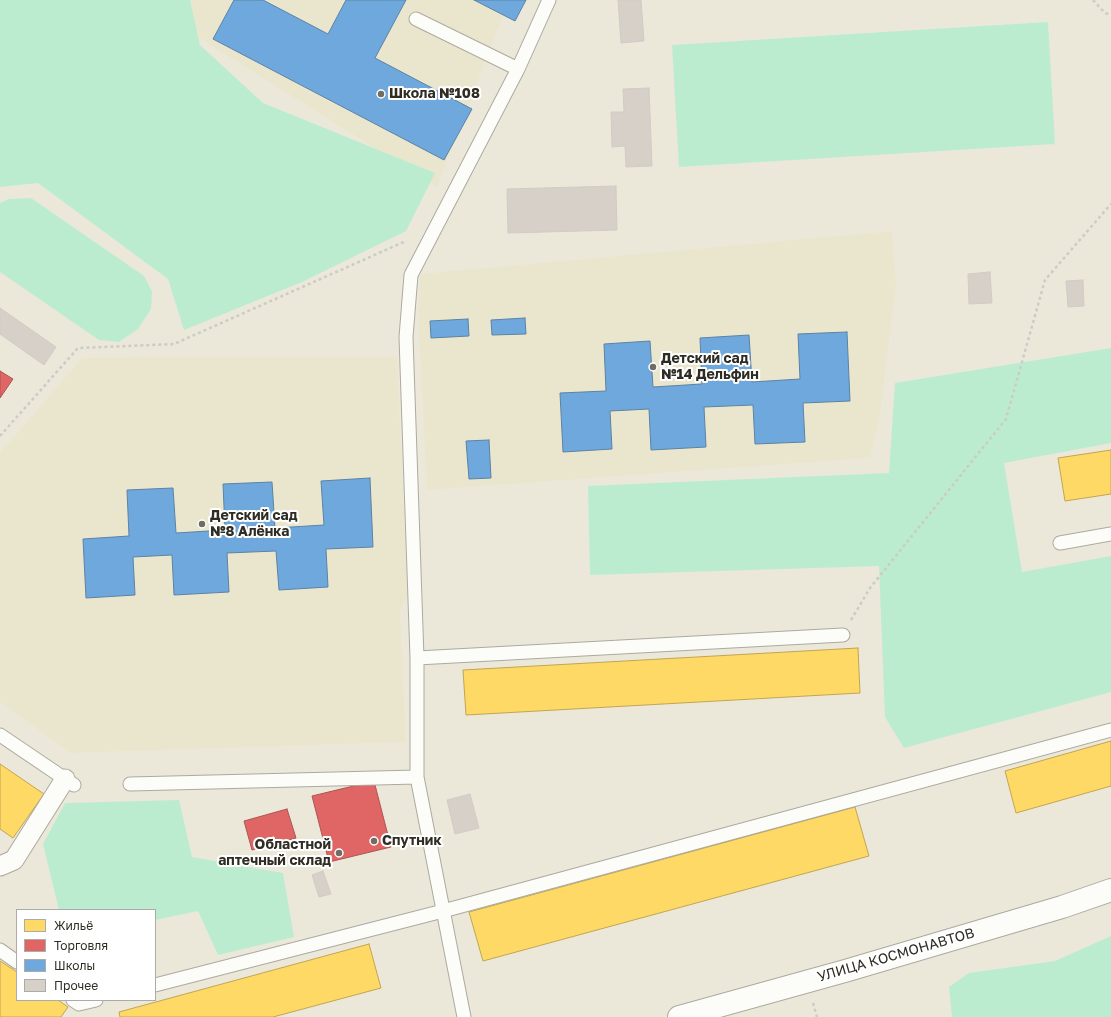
<!DOCTYPE html>
<html>
<head>
<meta charset="utf-8">
<style>
  body { margin:0 }
  #map { position:relative; width:1111px; height:1017px; overflow:hidden; background:#ebe8da; font-family:"Golos Text",sans-serif }
  canvas { display:block }
  .legend { position:absolute; left:16px; top:909px; width:140px; height:92px; box-sizing:border-box; background:#fff; border:1px solid #ababa7; margin:0; padding:5px 7px; list-style:none; font-size:12px; color:#2e2c23 }
  .legend li { display:flex; align-items:center; gap:8px; height:20px }
  .legend b { width:20px; border:1px solid #ababa7 }
</style>
</head>
<body>
<div id="map">
<canvas width="1111" height="1017"></canvas>
<ul class="legend">
<li><b style="height:11px;background:#ffd966"></b>Жильё</li>
<li><b style="height:11px;background:#e06666"></b>Торговля</li>
<li><b style="height:11px;background:#6fa8dc"></b>Школы</li>
<li><b style="height:11px;background:#d7d0c8"></b>Прочее</li>
</ul>
</div>
<script>
const c = document.querySelector('canvas').getContext('2d');
c.lineJoin = 'round';
function fill(path, color) { c.fillStyle = color; c.fill(path, 'evenodd'); }
const toPath = rows => new Path2D(rows.map(r => 'M' + r).join(''));
function trace(path, color, width, dash) { c.strokeStyle = color; c.lineWidth = width; c.lineCap = dash ? 'butt' : 'round'; c.setLineDash(dash || []); c.stroke(path); }
function write(font, color, halo, rows, align = 'center') {
  c.font = font + ' "Golos Text",sans-serif'; c.lineWidth = 4; c.setLineDash([]); c.textBaseline = 'middle'; c.strokeStyle = halo; c.fillStyle = color; for (const [text, x, y, turn = 0] of rows) {
    c.save(); c.translate(x, y); c.rotate((+turn || 0) * Math.PI / 180); c.textAlign = isNaN(turn) ? turn : align; if (halo) c.strokeText(text, 0, 0); c.fillText(text, 0, 0); c.restore();
  }
}
fill(toPath([
  [141,0,509,0,437,187,140,1],
  [892,231,896,286,879,421,870,458,427,490,418,314,420,274],
  [397,357,408,595,400,611,406,742,71,753,0,702,0,453,82,358]
]), '#eae6ce');
fill(toPath([
  [0,0,190,0,200,45,263,103,435,173,406,231,302,282,184,330,168,279,38,183,0,187],
  [1048,22,1055,144,679,167,672,45],
  [31,198,144,276,152,291,151,309,138,329,119,342,99,340,0,272,0,203,9,199],
  [1111,348,1111,443,1004,463,1022,572,1111,556,1111,692,904,748,885,717,879,566,590,575,588,486,889,473,895,383],
  [179,800,192,857,283,873,294,937,218,955,198,911,155,920,155,910,59,910,43,844,65,803],
  [1111,936,1111,1017,952,1017,949,987,969,973,1055,961]
]), '#bcecd0');
const homes = toPath([
  [1111,450,1111,494,1065,501,1058,458,1111,450],
  [858,648,860,693,466,715,463,670,858,648],
  [1111,741,1111,786,1016,813,1005,771,1111,741],
  [0,764,44,794,13,838,0,829,0,764],
  [855,807,869,856,483,961,469,912,855,807],
  [369,944,381,988,273,1017,120,1017,119,1012,369,944],
  [0,961,17,972,17,1000,58,1000,68,1007,61,1017,0,1017,0,961]
]);
fill(homes, '#ffd966');
trace(homes, '#c0a552', 1);
const shops = toPath([
  [0,371,13,379,0,398,0,371],
  [374,781,391,847,329,862,312,796,374,781],
  [287,809,296,838,252,850,244,821,287,809]
]);
fill(shops, '#e06666');
trace(shops, '#ab5552', 1);
const schools = toPath([
  [234,0,263,0,328,34,346,0,406,0,375,58,472,109,444,160,213,39,234,0],
  [474,0,526,0,515,21,474,0],
  [525,318,526,334,492,335,491,320,525,318],
  [468,319,469,336,431,338,430,321,468,319],
  [847,332,850,401,803,403,805,442,755,444,753,405,704,407,706,447,651,450,649,409,610,411,612,449,563,452,560,393,606,391,604,344,650,341,653,387,702,384,700,338,749,335,752,382,800,379,798,334,847,332],
  [489,440,491,478,469,479,466,441,489,440],
  [370,478,373,547,326,549,328,587,279,590,276,551,227,553,229,592,174,595,172,555,133,557,135,595,86,598,83,539,129,536,127,490,173,488,176,533,225,530,223,484,272,482,275,528,324,525,321,481,370,478]
]);
fill(schools, '#6fa8dc');
trace(schools, '#5c83a4', 1);
const building = toPath([
  [618,0,641,0,644,41,621,43,618,0],
  [649,88,652,166,626,167,625,146,612,147,611,112,624,112,623,89,649,88],
  [616,186,617,230,508,233,507,189,616,186],
  [990,272,992,303,969,304,968,274,990,272],
  [1083,280,1084,306,1068,307,1066,281,1083,280],
  [0,308,56,347,44,365,0,334,0,308],
  [470,794,479,828,455,834,447,800,470,794],
  [323,871,331,894,319,897,312,875,323,871]
]);
fill(building, '#d7d0c8');
trace(building, '#d1cbc3', 1);
const service = toPath([
  [416,19,518,69],
  [1060,543,1111,534],
  [417,658,406,337,411,275,518,69,549,0],
  [0,735,74,785],
  [130,784,417,777],
  [0,950,17,962],
  [155,985,443,911,1111,730],
  [73,1000,79,1004,96,1000],
  [464,1017,417,777,417,658,843,635]
]);
const pedestrian = toPath([
  [0,866,14,860,65,779]
]);
const tertiary = toPath([
  [679,1017,845,971,1062,907,1111,890]
]);
trace(service, '#acaa9f', 15);
trace(pedestrian, '#acaa9f', 21);
trace(tertiary, '#acaa9f', 24);
trace(toPath([
  [1093,0,1105,13,1111,15],
  [0,436,78,348,174,344,406,241],
  [851,620,870,588,1006,419,1045,280,1111,204],
  [813,1003,817,1017]
]), '#cccbc6', 2.5, [3, 3]);
trace(service, '#fcfcf9', 13);
trace(pedestrian, '#fcfcf9', 19);
trace(tertiary, '#fcfcf9', 22);
for (const [x, y, r, color] of [
  [381,94,4,"#706e63"],
  [653,367,4,"#706e63"],
  [202,524,4,"#706e63"],
  [374,841,4,"#706e63"],
  [339,853,4,"#706e63"]
]) { const dot = new Path2D(); dot.arc(x, y, r, 0, 2 * Math.PI); c.fillStyle = color; c.fill(dot); trace(dot, '#fff', 1.5); }
write('bold 14px', '#2e2c23', '#fff', [
  ["Школа №108",389,94],
  ["Детский сад",661,359],
  ["№14 Дельфин",661,375],
  ["Детский сад",210,516],
  ["№8 Алёнка",210,532],
  ["Спутник",382,841],
  ["Областной",331,845,"right"],
  ["аптечный склад",331,861,"right"]
], 'left');
write('14px', '#2e2c23', '#fff', [
  ["УЛИЦА КОСМОНАВТОВ",896,955,-16]
]);
</script>
</body>
</html>
